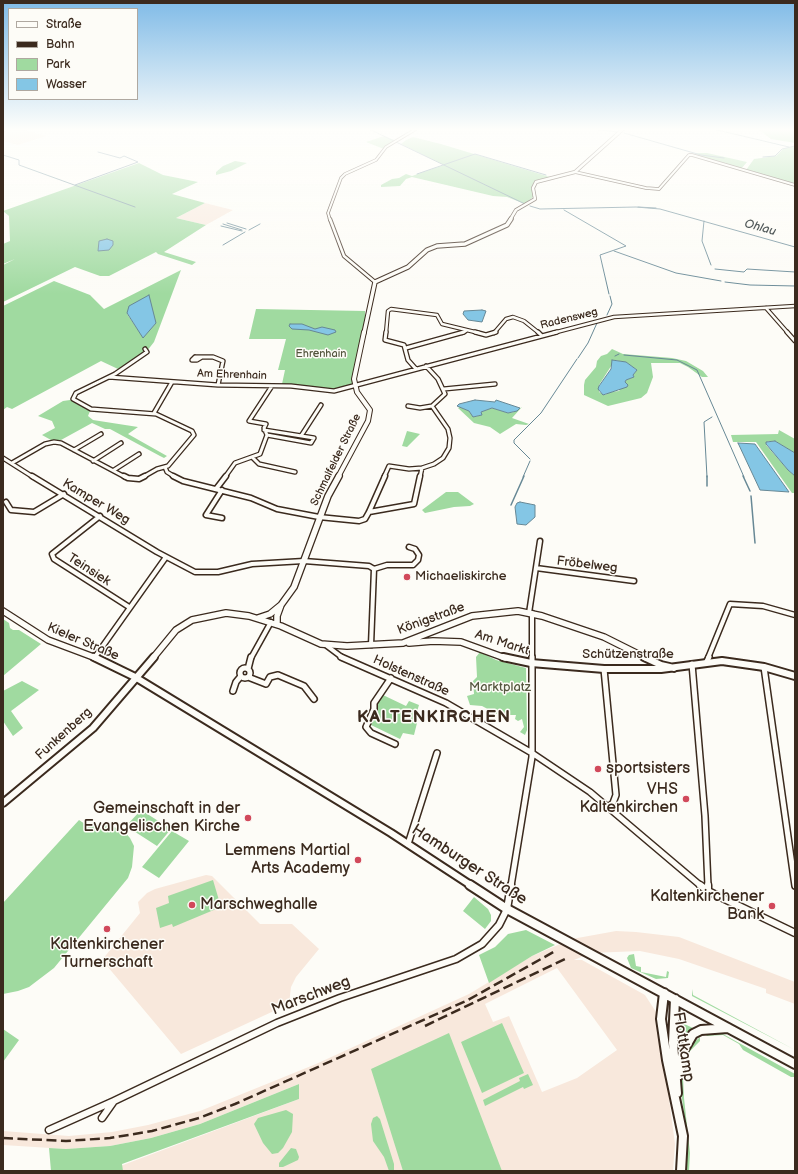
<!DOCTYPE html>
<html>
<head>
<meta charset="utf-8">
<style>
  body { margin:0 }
  #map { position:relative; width:798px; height:1174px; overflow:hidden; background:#fdfcf7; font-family:"Balsamiq Sans",sans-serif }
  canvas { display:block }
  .frame { position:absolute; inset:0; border:4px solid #3b2a1e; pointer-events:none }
  .legend { position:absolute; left:8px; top:8px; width:130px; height:92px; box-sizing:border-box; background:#fdfcf7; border:1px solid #afa8a0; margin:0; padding:5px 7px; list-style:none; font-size:12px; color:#3b2a1e }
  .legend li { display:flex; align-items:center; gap:8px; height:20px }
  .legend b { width:20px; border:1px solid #afa8a0 }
</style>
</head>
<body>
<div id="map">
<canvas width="798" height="1174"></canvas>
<div class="frame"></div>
<ul class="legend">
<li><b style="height:5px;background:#fdfcf7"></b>Straße</li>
<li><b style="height:5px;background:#3b2a1e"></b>Bahn</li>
<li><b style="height:11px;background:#a0daa0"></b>Park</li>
<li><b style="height:11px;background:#84c6e5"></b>Wasser</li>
</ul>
</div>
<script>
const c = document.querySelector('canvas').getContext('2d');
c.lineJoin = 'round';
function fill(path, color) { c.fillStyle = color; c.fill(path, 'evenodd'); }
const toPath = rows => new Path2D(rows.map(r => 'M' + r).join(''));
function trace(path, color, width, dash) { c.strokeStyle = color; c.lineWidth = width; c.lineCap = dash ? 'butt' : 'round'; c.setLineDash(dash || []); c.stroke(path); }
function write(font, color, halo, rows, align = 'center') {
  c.font = font + ' "Balsamiq Sans",sans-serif'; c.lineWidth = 3; c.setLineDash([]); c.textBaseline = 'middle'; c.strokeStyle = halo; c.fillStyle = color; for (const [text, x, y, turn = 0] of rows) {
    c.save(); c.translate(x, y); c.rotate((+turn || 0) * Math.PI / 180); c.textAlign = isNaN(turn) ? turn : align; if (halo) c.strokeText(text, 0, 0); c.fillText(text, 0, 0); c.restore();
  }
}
fill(toPath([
  [8,129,20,129,46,136,18,145,3,141,3,131],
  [205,203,233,210,206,225,176,218],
  [206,875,212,876,260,924,292,924,319,949,296,977,291,987,289,1004,181,1054,102,960,140,913,138,902,147,893,155,889],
  [616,931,636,932,679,937,795,982,795,1004,766,993,766,989,679,959,640,951,591,953,574,960,582,960,645,995,658,1015,675,1144,673,1171,107,1171,299,1099,299,1084,200,1124,151,1138,110,1146,66,1149,3,1145,3,1131,69,1136,112,1132,148,1125,200,1111,316,1064,469,994,532,956,572,939],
  [557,968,617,1050,577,1078,542,1092,509,1016,493,1022,485,1004]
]), '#f8e8dc');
fill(toPath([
  [758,129,795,129,795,143,771,139],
  [384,136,397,141,384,149,366,142],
  [413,137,441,144,550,177,535,182,532,186,533,197,525,204,507,197,493,196,412,177,406,179,400,186,381,187,381,185,392,179,399,178,406,174,412,176,444,165,401,144,406,140],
  [795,146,795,184,746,170,754,159,776,156,783,149],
  [699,153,707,153,747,162,741,169,695,154],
  [235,161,247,163,231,171,216,175,216,172,223,166],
  [139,163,163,175,198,182,172,194,205,203,176,218,206,225,164,252,196,262,192,265,158,254,156,252,109,276,100,276,75,267,3,302,3,265,15,259,3,264,3,244,10,241,9,216,3,211],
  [181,270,154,342,147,351,118,369,101,361,12,409,7,407,3,410,3,306,54,281,90,295,104,309],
  [127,314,156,323,143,337],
  [256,309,365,311,365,319,353,389,337,391,282,384,285,370,278,370,286,339,249,339],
  [612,349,623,354,672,358,686,361,703,371,708,377,702,377,688,367,680,363,651,363,653,377,647,393,641,398,608,406,584,395,584,385,585,380,596,367,597,361,601,356,607,354],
  [615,360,627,363,637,370,633,375,634,377,626,380,619,391,610,392,605,395,599,392,599,385],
  [70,400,90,411,88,416,93,420,138,427,128,434,167,456,164,458,160,456,110,429,105,429,92,423,61,440,51,440,42,435,55,428,52,421,38,416,63,401],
  [460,407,469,411,474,417,482,415,481,412,492,408,508,413,514,412,522,407,512,418,529,424,526,425,516,424,500,434,490,427,474,423,458,408],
  [779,430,795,439,795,453,775,441,768,441,766,445,788,470,795,476,795,493,792,493,756,442,733,442,731,435,778,434],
  [407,431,420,434,407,447,402,446],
  [446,492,458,492,474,504,470,506,454,507,425,513,422,510],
  [3,619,9,623,10,628,13,630,19,630,41,644,3,676],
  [480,652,496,660,526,668,527,730,525,735,520,732,524,727,522,719,518,721,515,719,516,715,506,715,501,721,498,719,499,715,482,706,470,705,467,696,474,694,473,681,477,677,476,657],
  [22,681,39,690,11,711,23,728,13,736,3,721,3,691],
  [383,695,406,706,409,701,419,705,414,721,417,723,414,735,403,733,400,739,371,725,371,722,378,712,377,704],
  [141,810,171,829,157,846,126,826],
  [79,820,88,826,107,825,123,830,130,838,134,846,132,867,128,878,54,968,29,987,18,991,3,994,3,903],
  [172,831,189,841,159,878,142,867],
  [213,880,221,907,173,927,172,924,160,928,156,908,169,903,168,896],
  [474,897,488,909,491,915,491,921,485,929,463,911],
  [526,930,555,945,532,956,489,983,479,955,495,947,508,934],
  [634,954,636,966,641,967,641,972,666,977,667,971,669,972,668,978,656,979,631,968,627,958,629,955],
  [692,989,693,995,795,1050,692,996],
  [678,1021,695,1029,679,1052,678,1027],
  [502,1023,524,1073,482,1093,461,1042],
  [3,1029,19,1040,3,1062],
  [713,1032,723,1034,795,1074,795,1077,791,1077,743,1050,739,1044,723,1035,707,1036,705,1034],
  [449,1033,502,1171,403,1171,371,1069],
  [700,1037,700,1041,690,1051,685,1066,683,1077,684,1098,690,1153,689,1171,686,1171,688,1143,681,1091,682,1071,690,1046],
  [528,1074,533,1085,524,1089,523,1087,485,1106,483,1100,520,1081,519,1078],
  [299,1084,299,1099,122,1164,123,1171,51,1171,49,1148,66,1149,110,1146,151,1138,200,1124],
  [286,1110,293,1114,292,1132,283,1148,278,1153,272,1154,263,1143,254,1124,258,1118],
  [377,1116,380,1119,394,1164,394,1171,389,1171,384,1157,373,1141,371,1124,373,1118],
  [291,1148,296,1149,299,1157,298,1160,283,1167,279,1167,279,1163]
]), '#a0daa0');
const water = toPath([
  [107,239,113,241,113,245,109,250,98,251,99,241,107,239],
  [149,295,156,323,143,338,127,313,129,306,149,295],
  [482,310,486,311,482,322,468,320,463,314,464,311,482,310],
  [290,324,302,324,315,329,322,327,335,330,336,332,328,335,309,330,292,329,289,326,290,324],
  [612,360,626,362,637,370,633,375,634,377,626,380,625,382,628,385,627,387,603,395,598,389,599,386,611,369,612,360],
  [475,400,495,402,496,400,520,408,517,411,508,413,492,408,481,412,482,415,473,417,469,411,457,406,459,404,475,400],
  [775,441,795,453,795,476,788,470,766,444,766,442,775,441],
  [738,443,755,444,789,492,760,490,738,443],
  [520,502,535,505,535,517,526,525,517,524,515,507,517,503,520,502]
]);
fill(water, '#84c6e5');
trace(water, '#678895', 1);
trace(toPath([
  [369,129,525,204],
  [593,129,617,132],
  [713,129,789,147],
  [624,133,701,155,724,158],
  [3,155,19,160,19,165,135,207],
  [763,157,775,156,782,149,795,146],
  [417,174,475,154,546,175],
  [75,185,138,162,124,156,120,158,98,152],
  [530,206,540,209,636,207,660,209,795,247],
  [638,207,656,208],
  [564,210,626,246,600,255,609,294],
  [704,221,702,241,711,265],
  [227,223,246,229],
  [223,224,242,230],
  [221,226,242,231],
  [249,230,260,224],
  [223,245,245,232],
  [614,251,676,273,721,281],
  [715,269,744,272,747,269,795,272],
  [725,282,750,285,795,286],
  [607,315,612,304,610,296],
  [624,355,677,360,697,370,744,477],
  [615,356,619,354],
  [578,358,588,343,597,323],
  [530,459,514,443,514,440,541,413,577,359],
  [523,477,530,461],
  [707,477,704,422,712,417]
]), '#678895', 1);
trace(toPath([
  [707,476,707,486],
  [743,476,750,491],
  [751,496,755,543],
  [511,505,524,476]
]), '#678895', 1.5);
const streetFar5 = toPath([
  [3,131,6,129],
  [575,172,646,188,659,189,689,155,692,155,795,185],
  [330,220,328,213,341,178,345,174,376,160,386,147,416,129]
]);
const streetFar4 = toPath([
  [330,219,344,256,375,282],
  [766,308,788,333],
  [386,333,388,311,391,309,437,315,442,324,479,333],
  [462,333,466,331],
  [494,333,506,319,513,317,524,321,539,333],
  [553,333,614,317,795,306]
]);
const streetFar3 = toPath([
  [386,332,385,340,404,345,408,360,416,369],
  [475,332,486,335,496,332],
  [538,332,541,335],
  [787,332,795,341],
  [406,348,464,332],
  [145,349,147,352,115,374,76,393,73,399,91,409,156,414],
  [195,357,202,357,197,360,192,360,195,357],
  [202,357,213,357,223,361,218,385],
  [109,377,218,385,291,386,334,391,557,332],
  [444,389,495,384],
  [408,406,420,408,432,406,445,394,438,379,426,366],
  [156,414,154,413,172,382],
  [264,430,314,438,311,443,267,435],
  [301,436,321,405],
  [74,450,101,434],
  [3,458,33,477],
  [253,458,259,464,295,472],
  [93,461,121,443],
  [12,463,45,444,54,442,61,443,125,477],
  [165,467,167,472,175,477],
  [114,470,139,454],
  [143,477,157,469,168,466,194,435,192,431,156,414],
  [225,477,235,463,260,454,267,435,264,428,266,424,249,421,272,386],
  [384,477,389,466,409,469,422,468,434,464,443,458,449,448,450,438,448,429,432,406],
  [420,477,422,468]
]);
const streetFar2 = toPath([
  [32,476,157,552,195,572,218,572,252,564,304,561,369,566,374,569,371,645],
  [124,476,128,478,139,479,145,476],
  [173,476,183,481,251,498,277,509,319,517,359,521,365,519,369,512,385,476],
  [216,489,226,476],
  [222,490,206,515,222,518],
  [6,502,11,510,34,512,64,494],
  [369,512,414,504,420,476],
  [100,516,52,554,54,559,129,607],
  [536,568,634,581],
  [374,569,387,565,413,565,418,560,419,555,415,549,409,547],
  [529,613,540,541],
  [532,613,532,658],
  [327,646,343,658],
  [95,657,166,557],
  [251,658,271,622],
  [708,658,730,604,763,606,795,615]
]);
const streetFar1 = toPath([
  [341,657,446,703,532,753,590,792,701,886],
  [707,661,709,657],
  [692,664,705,816,708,886],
  [764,667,795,886],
  '240 673a5 5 0 1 1 10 0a5 5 0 1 1-10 0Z',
  [248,669,251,657],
  [604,669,616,795,613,803,608,807],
  [248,677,266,684,270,677,278,675,304,686,314,699],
  [391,678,374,703,374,709,366,727,371,733,395,744],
  [233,691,236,682,241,676],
  [408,844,437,753],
  [511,886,532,757,532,657]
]);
const street = toPath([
  [700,885,708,891,795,933],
  [708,885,708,891],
  [102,1118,114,1101,277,1023,340,998,456,959,482,944,499,925,507,909,511,885],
  [49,1130,114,1101]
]);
const secondaryFar5 = toPath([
  [510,220,516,210,535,199,533,188,536,182,575,172,623,129]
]);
const secondaryFar4 = toPath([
  [364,333,375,282,408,267,427,250,437,246,465,244,507,225,511,219]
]);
const secondaryFar3 = toPath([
  [338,477,368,421,370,410,357,392,354,379,364,332]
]);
const secondaryFar2 = toPath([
  [3,611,48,640,96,658],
  [258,618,270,614,281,605],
  [277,624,277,616,281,605,294,587,328,496,339,476],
  [409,643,433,641,461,642,505,658],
  [153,658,176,630,192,620,226,613,249,616,281,626,321,644,347,646,403,643,472,616,518,611,542,616,604,637,646,658]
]);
const secondaryFar1 = toPath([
  [94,657,135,677,391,833,472,886],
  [503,657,531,663,604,669,661,669,722,661,764,667,795,676],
  [644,657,661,665,674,668],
  [3,803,93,728,154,657]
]);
const secondary = toPath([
  [470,885,507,909,795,1064],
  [664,993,661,1019,667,1060,683,1136,681,1171],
  [675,999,673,1043,677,1093],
  [679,1075,683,1051,693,1034,701,1030,728,1028]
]);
trace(streetFar5, '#3b2a1e', 3.5);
trace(streetFar4, '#3b2a1e', 4.5);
trace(streetFar3, '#3b2a1e', 5.5);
trace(streetFar2, '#3b2a1e', 7);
trace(streetFar1, '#3b2a1e', 8);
trace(street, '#3b2a1e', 9);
trace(secondaryFar5, '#3b2a1e', 4);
trace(secondaryFar4, '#3b2a1e', 5.5);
trace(secondaryFar3, '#3b2a1e', 6);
trace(secondaryFar2, '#3b2a1e', 8);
trace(secondaryFar1, '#3b2a1e', 10);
trace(secondary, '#3b2a1e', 12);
trace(streetFar5, '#fdfcf7', 2);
trace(streetFar4, '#fdfcf7', 2.5);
trace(streetFar3, '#fdfcf7', 3);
trace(streetFar2, '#fdfcf7', 4);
trace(streetFar1, '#fdfcf7', 5);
trace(street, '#fdfcf7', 6);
trace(secondaryFar5, '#fdfcf7', 2.5);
trace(secondaryFar4, '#fdfcf7', 3.5);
trace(secondaryFar3, '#fdfcf7', 4);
trace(secondaryFar2, '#fdfcf7', 5.5);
trace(secondaryFar1, '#fdfcf7', 6);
trace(secondary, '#fdfcf7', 8);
trace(toPath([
  [425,1026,565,959],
  [3,1138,66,1141,110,1138,152,1131,199,1118,235,1104,468,1000,557,950]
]), '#3b2a1e', 2.5, [10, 4.5]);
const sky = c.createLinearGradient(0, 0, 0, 294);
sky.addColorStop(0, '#80bbe7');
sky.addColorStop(0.44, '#fefefb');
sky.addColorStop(1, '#fefefb00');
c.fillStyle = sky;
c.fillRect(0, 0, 798, 294);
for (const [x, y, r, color] of [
  [407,577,4,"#d1495b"],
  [598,769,4,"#d1495b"],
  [686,799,4,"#d1495b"],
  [248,818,4,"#d1495b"],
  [358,860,4,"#d1495b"],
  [192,905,4,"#d1495b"],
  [772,906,4,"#d1495b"],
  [107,929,4,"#d1495b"]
]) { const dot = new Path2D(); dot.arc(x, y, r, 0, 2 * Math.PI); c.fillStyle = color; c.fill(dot); trace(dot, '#fdfcf7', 1.5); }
write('11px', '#3b2a1e', '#fdfcf7', [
  ["Radensweg",569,319,-14],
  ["Am Ehrenhain",232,375,2],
  ["Schmalfelder Straße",336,460,-64]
]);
write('11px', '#54563e', '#fdfcf7', [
  ["Ehrenhain",321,354]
]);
write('italic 12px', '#51595a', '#fdfcf7', [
  ["Ohlau",760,228,16]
]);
write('13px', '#3b2a1e', '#fdfcf7', [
  ["Kamper Weg",96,502,31],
  ["Fröbelweg",587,565,7],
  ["Teinsiek",89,570,33],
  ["Königstraße",431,619,-20],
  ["Kieler Straße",83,642,23],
  ["Am Markt",502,643,18],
  ["Schützenstraße",628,655],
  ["Holstenstraße",411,676,24],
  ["Funkenberg",64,734,-42]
]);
write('13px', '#3b2a1e', '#fdfcf7', [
  ["Michaeliskirche",415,577]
], 'left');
write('13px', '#54563e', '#fdfcf7', [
  ["Marktplatz",500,688]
]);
write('16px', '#3b2a1e', '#fdfcf7', [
  ["sportsisters",606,769,"left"],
  ["VHS",678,790],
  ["Kaltenkirchen",678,808],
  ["Gemeinschaft in der",240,809],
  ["Evangelischen Kirche",240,827],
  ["Lemmens Martial",350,851],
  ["Arts Academy",350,869],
  ["Kaltenkirchener",764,897],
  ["Bank",764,915],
  ["Marschweghalle",200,905,"left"],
  ["Kaltenkirchener",107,945,"center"],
  ["Turnerschaft",107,963,"center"]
], 'right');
write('16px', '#3b2a1e', '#fdfcf7', [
  ["Hamburger Straße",469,865,33],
  ["Marschweg",311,996,-21],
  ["Flottkamp",683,1047,81]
]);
c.letterSpacing = '1px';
write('bold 17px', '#3b2a1e', '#fdfcf7', [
  ["KALTENKIRCHEN",434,718]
]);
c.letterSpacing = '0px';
</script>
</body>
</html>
